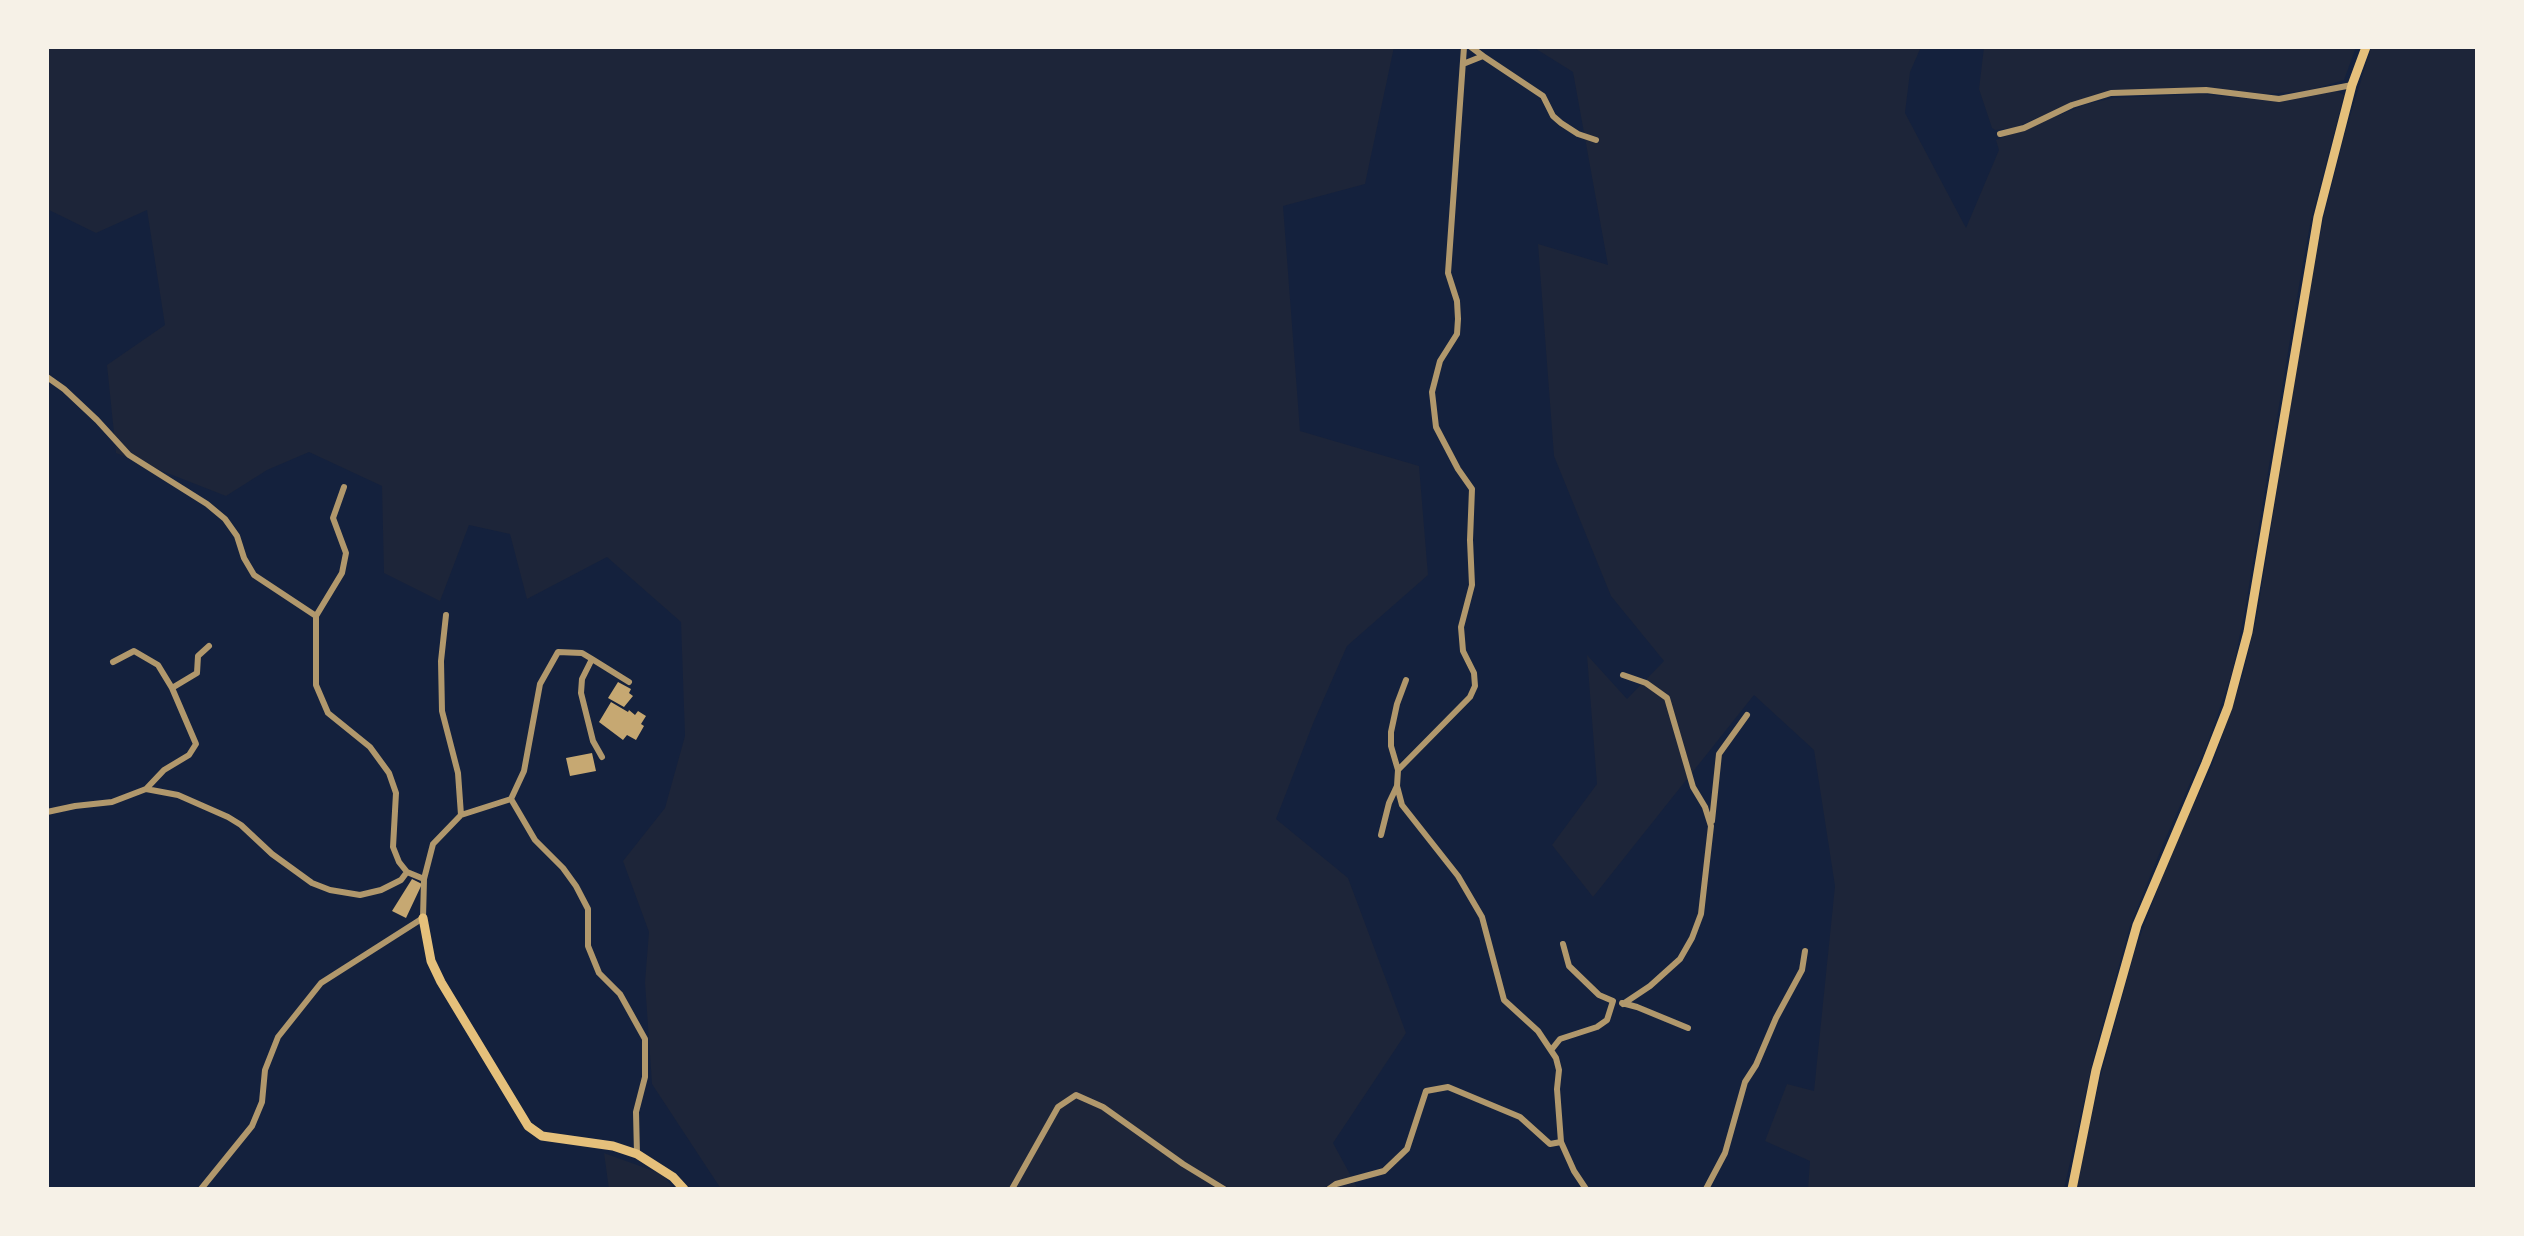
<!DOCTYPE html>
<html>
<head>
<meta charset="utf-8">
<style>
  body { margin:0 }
  #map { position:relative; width:2524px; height:1236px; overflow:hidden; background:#14213d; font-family:"Fira Sans",sans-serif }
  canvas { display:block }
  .frame { position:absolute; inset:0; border:49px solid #f6f1e7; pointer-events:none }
</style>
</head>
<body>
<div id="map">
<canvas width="2524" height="1236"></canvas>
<div class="frame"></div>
</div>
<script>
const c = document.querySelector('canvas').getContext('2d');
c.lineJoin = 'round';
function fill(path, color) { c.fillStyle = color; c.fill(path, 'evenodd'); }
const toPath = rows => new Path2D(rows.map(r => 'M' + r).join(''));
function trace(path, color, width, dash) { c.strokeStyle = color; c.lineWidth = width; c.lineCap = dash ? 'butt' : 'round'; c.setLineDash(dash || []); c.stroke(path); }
fill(toPath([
  [47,47,1394,47,1365,184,1283,206,1300,431,1419,466,1428,575,1347,646,1314,721,1276,819,1348,878,1406,1033,1333,1143,1358,1189,721,1189,652,1084,645,982,649,932,623,861,665,808,685,736,681,622,607,557,527,599,510,534,469,525,440,601,384,573,382,486,309,452,267,470,226,496,116,453,107,365,165,325,147,210,96,233,47,209],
  [1533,47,1921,47,1910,72,1905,113,1966,228,1999,150,1996,140,2087,104,2113,98,2202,94,2280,102,2337,91,2344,95,2311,220,2302,268,2245,610,2232,673,2207,745,2164,842,2130,926,2095,1052,2064,1189,1808,1189,1810,1161,1765,1141,1787,1084,1814,1091,1835,886,1814,750,1754,695,1593,897,1552,845,1597,784,1587,655,1627,699,1664,661,1611,596,1554,456,1538,244,1608,265,1573,72],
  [1984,47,2356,47,2344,80,2307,91,2265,94,2203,88,2107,93,2080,100,2014,128,1995,130,1992,128,1979,89],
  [2477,47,2477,1189,2075,1189,2100,1078,2135,950,2174,845,2212,766,2243,674,2257,615,2306,308,2324,215,2346,129,2371,48],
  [604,1153,662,1174,674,1188,609,1189]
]), '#1d2539');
fill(toPath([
  [618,682,631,689,629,693,633,696,624,707,608,698],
  [611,702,628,712,629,710,635,715,638,711,646,716,641,724,644,726,636,740,627,735,623,740,599,722],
  [592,753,596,771,570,776,566,758],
  [412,879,422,884,406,918,392,911]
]), '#c6a872');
trace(toPath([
  [1464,47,1448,273,1457,301,1458,319,1457,334,1440,361,1432,392,1436,427,1458,469,1472,489,1470,540,1472,585,1461,627,1463,651,1474,673,1475,686,1470,697,1398,770,1397,786,1402,805,1458,876,1482,917,1504,1000,1538,1031,1556,1058,1559,1070,1557,1089,1561,1142,1574,1171,1586,1189],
  [1483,56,1543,96,1553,116,1561,123,1578,134,1596,140],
  [1463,64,1483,56,1471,47],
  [2000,134,2024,128,2072,105,2111,93,2206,90,2279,99,2352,85],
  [47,377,64,389,97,420,129,455,207,504,225,519,237,536,244,558,254,575,316,616,316,685,328,713,370,747,389,773,396,793,393,847,399,862,407,872,424,879,423,918,321,983,278,1037,265,1070,262,1102,252,1126,201,1189],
  [316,616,342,573,346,553,333,518,344,487],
  [592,659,629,682],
  [113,662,134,651,158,665,172,688],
  [1623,675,1646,683,1667,698,1693,787,1705,807,1711,826,1701,914,1692,938,1680,959,1650,986,1623,1004],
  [1398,770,1391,746,1391,732,1397,704,1406,680],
  [146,789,164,770,189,755,196,744,172,688,197,673,198,656,209,646],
  [511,799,535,840,563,868,576,886,588,909,588,946,599,973,620,994,645,1039,645,1077,636,1112,637,1154],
  [47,812,75,806,112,802,146,789,178,795,228,817,241,825,272,854,312,883,330,890,360,895,381,890,401,880,407,872],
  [461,815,511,799,524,771,540,684,558,652,582,653,592,659,582,679,581,693,593,741,602,757],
  [1712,821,1719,754,1747,715],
  [1381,835,1389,803,1397,786],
  [424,879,433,844,461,815,458,773,442,711,441,661,446,615],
  [1622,1003,1637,1007,1688,1028],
  [1552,1049,1560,1039,1597,1027,1607,1020,1613,1001,1599,995,1569,966,1563,944],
  [1012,1189,1058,1107,1076,1095,1103,1107,1183,1164,1224,1189],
  [1329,1189,1336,1184,1384,1171,1407,1149,1426,1091,1448,1087,1520,1117,1550,1144,1561,1142],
  [1706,1189,1725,1153,1745,1082,1756,1065,1776,1018,1802,970,1805,951]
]), '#b1986c', 6);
trace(toPath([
  [423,918,431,961,441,982,528,1126,542,1136,613,1146,637,1154,673,1177,684,1189],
  [2072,1189,2096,1070,2137,925,2206,763,2228,707,2248,632,2318,217,2352,85,2366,47]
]), '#e5c07b', 9);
</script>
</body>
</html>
